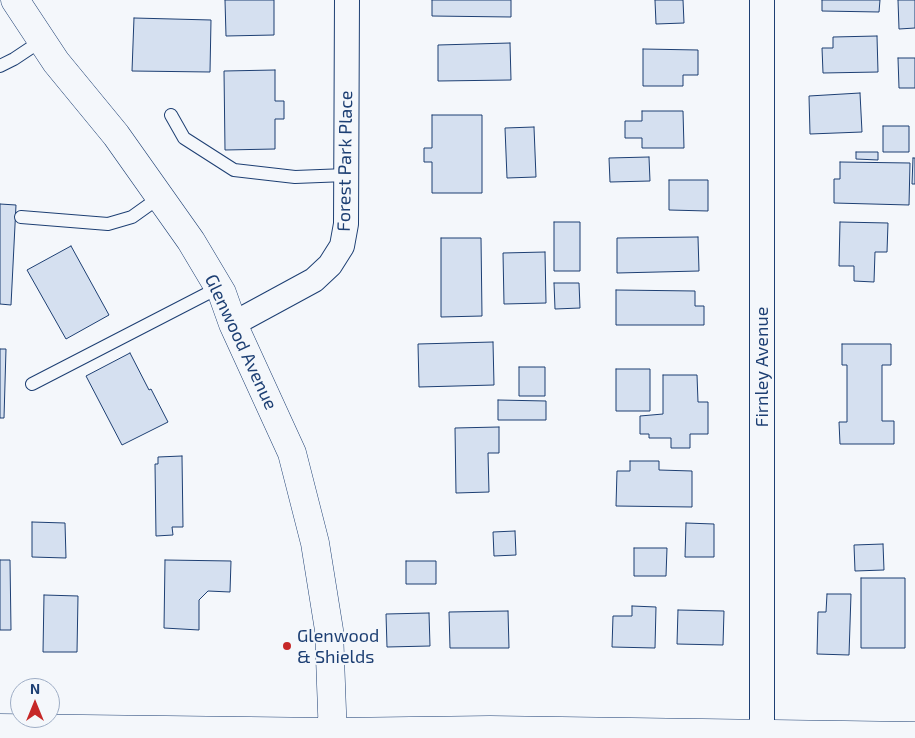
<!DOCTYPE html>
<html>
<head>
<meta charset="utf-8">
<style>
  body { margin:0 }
  #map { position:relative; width:915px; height:738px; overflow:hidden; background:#f4f7fb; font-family:"Exo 2",sans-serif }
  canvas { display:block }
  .north { position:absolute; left:10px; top:678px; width:50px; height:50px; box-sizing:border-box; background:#f4f7fb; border:1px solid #9eadc5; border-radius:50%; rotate:0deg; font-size:14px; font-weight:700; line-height:20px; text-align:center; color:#1d3f73 }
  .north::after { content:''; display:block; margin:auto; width:18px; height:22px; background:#c62828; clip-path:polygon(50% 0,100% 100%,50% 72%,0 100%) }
</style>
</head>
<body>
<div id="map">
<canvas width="915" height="738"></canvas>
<div class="north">N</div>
</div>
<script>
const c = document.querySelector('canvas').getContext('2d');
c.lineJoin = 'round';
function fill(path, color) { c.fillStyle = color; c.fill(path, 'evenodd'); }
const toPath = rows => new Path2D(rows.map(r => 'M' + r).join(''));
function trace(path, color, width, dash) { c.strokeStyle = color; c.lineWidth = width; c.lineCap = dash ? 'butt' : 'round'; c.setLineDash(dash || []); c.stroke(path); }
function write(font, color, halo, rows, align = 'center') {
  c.font = font + ' "Exo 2",sans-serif'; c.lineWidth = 4; c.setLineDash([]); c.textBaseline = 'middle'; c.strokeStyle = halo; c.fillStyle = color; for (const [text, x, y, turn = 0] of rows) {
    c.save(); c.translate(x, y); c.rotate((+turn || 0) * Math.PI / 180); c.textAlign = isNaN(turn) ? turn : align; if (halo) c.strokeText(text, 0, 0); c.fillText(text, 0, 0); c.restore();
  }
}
const building = toPath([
  [225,0,274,0,274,35,226,36,225,0],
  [432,0,511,0,511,17,432,16,432,0],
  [655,0,683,0,684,23,656,24,655,0],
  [822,0,880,0,879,12,822,11,822,0],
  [898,0,915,0,915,28,899,29,898,0],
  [134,18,211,20,210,72,132,71,134,18],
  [877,36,878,72,823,73,822,48,833,48,833,37,877,36],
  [510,43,511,80,438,81,438,45,510,43],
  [643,49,698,50,698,75,683,75,683,86,643,86,643,49],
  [898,58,915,58,915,88,899,88,898,58],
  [275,70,275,101,284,101,284,119,275,119,275,149,225,150,224,71,275,70],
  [860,93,862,132,810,134,809,96,860,93],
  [642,111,683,111,684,148,642,148,642,138,625,138,625,121,642,121,642,111],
  [432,115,482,115,482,193,432,193,432,162,424,162,424,148,432,148,432,115],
  [883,126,909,126,909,152,883,152,883,126],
  [534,127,536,177,507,178,505,128,534,127],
  [856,152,878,152,878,160,856,159,856,152],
  [649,157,650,181,610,182,609,158,649,157],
  [913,158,915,158,915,184,912,184,913,158],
  [840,162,910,163,909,205,834,203,834,179,840,179,840,162],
  [669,180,708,180,708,211,669,210,669,180],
  [0,204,16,205,11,305,0,304,0,204],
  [554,222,580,222,580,271,554,271,554,222],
  [840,222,888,223,887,252,875,252,874,282,854,281,854,266,839,266,840,222],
  [698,237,699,271,617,273,617,238,698,237],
  [441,238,481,238,482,316,441,317,441,238],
  [71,246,109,315,66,339,27,270,71,246],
  [545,252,546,303,504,304,503,253,545,252],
  [554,283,579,283,580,308,555,309,554,283],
  [616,290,695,291,695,306,704,306,704,325,616,325,616,290],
  [493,342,494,385,419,387,418,344,493,342],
  [842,344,891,344,891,365,882,365,882,421,894,421,894,444,840,444,839,422,847,422,847,365,842,365,842,344],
  [0,349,6,349,4,418,0,418,0,349],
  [130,353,149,390,151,389,168,422,122,445,86,376,130,353],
  [519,367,545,367,545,396,519,396,519,367],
  [616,369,650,369,650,411,616,411,616,369],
  [663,375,697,375,698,402,708,402,708,434,690,434,690,448,671,448,671,438,649,438,649,434,640,434,640,416,663,414,663,375],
  [498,400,546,401,546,420,498,420,498,400],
  [499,427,499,453,488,453,489,492,456,493,455,428,499,427],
  [182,456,183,527,172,527,173,535,156,536,155,464,158,464,158,457,182,456],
  [630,461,659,461,659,470,692,471,692,507,616,506,617,471,630,471,630,461],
  [32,522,65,523,66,558,32,557,32,522],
  [686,523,714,524,714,557,685,557,686,523],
  [515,531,516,555,494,556,493,532,515,531],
  [883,544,884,570,855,571,854,545,883,544],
  [634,548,667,548,666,576,634,576,634,548],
  [0,560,10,560,11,630,0,630,0,560],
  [165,560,231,561,230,592,208,591,199,600,199,630,164,628,165,560],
  [406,561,436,561,436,584,406,584,406,561],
  [861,578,905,578,905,648,861,648,861,578],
  [827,594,851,594,849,655,817,654,818,612,826,612,827,594],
  [44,595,78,596,77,652,43,652,44,595],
  [632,606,656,607,655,648,612,647,613,616,632,616,632,606],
  [678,610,724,611,723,645,677,644,678,610],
  [508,611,509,648,450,648,449,612,508,611],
  [429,613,430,646,387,647,386,614,429,613]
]);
fill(building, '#d5e0f0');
trace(building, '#1d3f73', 1);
const lane = toPath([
  [0,66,14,59,41,41],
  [171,115,184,138,234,170,295,177,346,175],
  [21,217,108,224,132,217,160,197],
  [32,384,218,288]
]);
const street = toPath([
  [762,0,762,734],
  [233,324,314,280,330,265,342,246,346,224,347,0]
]);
const secondary = toPath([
  [15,0,56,62,116,135,191,241,222,293,233,324,292,453,315,543,329,630,333,738],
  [0,728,332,732,490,730,915,736]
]);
trace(lane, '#1d3f73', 14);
trace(street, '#1d3f73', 26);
trace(secondary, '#1d3f73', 29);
trace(lane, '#f4f7fb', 12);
trace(street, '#f4f7fb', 24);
trace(secondary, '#f4f7fb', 28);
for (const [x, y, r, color] of [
  [287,646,5,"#c62828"]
]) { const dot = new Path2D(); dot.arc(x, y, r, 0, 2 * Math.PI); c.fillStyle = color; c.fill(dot); trace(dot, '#f4f7fb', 2); }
write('18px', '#1d3f73', '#f4f7fb', [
  ["Forest Park Place",345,161,-89],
  ["Glenwood Avenue",241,342,65],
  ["Firnley Avenue",762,367,-90]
]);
write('18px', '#1d3f73', '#f4f7fb', [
  ["Glenwood",297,636],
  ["& Shields",297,657]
], 'left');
</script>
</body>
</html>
